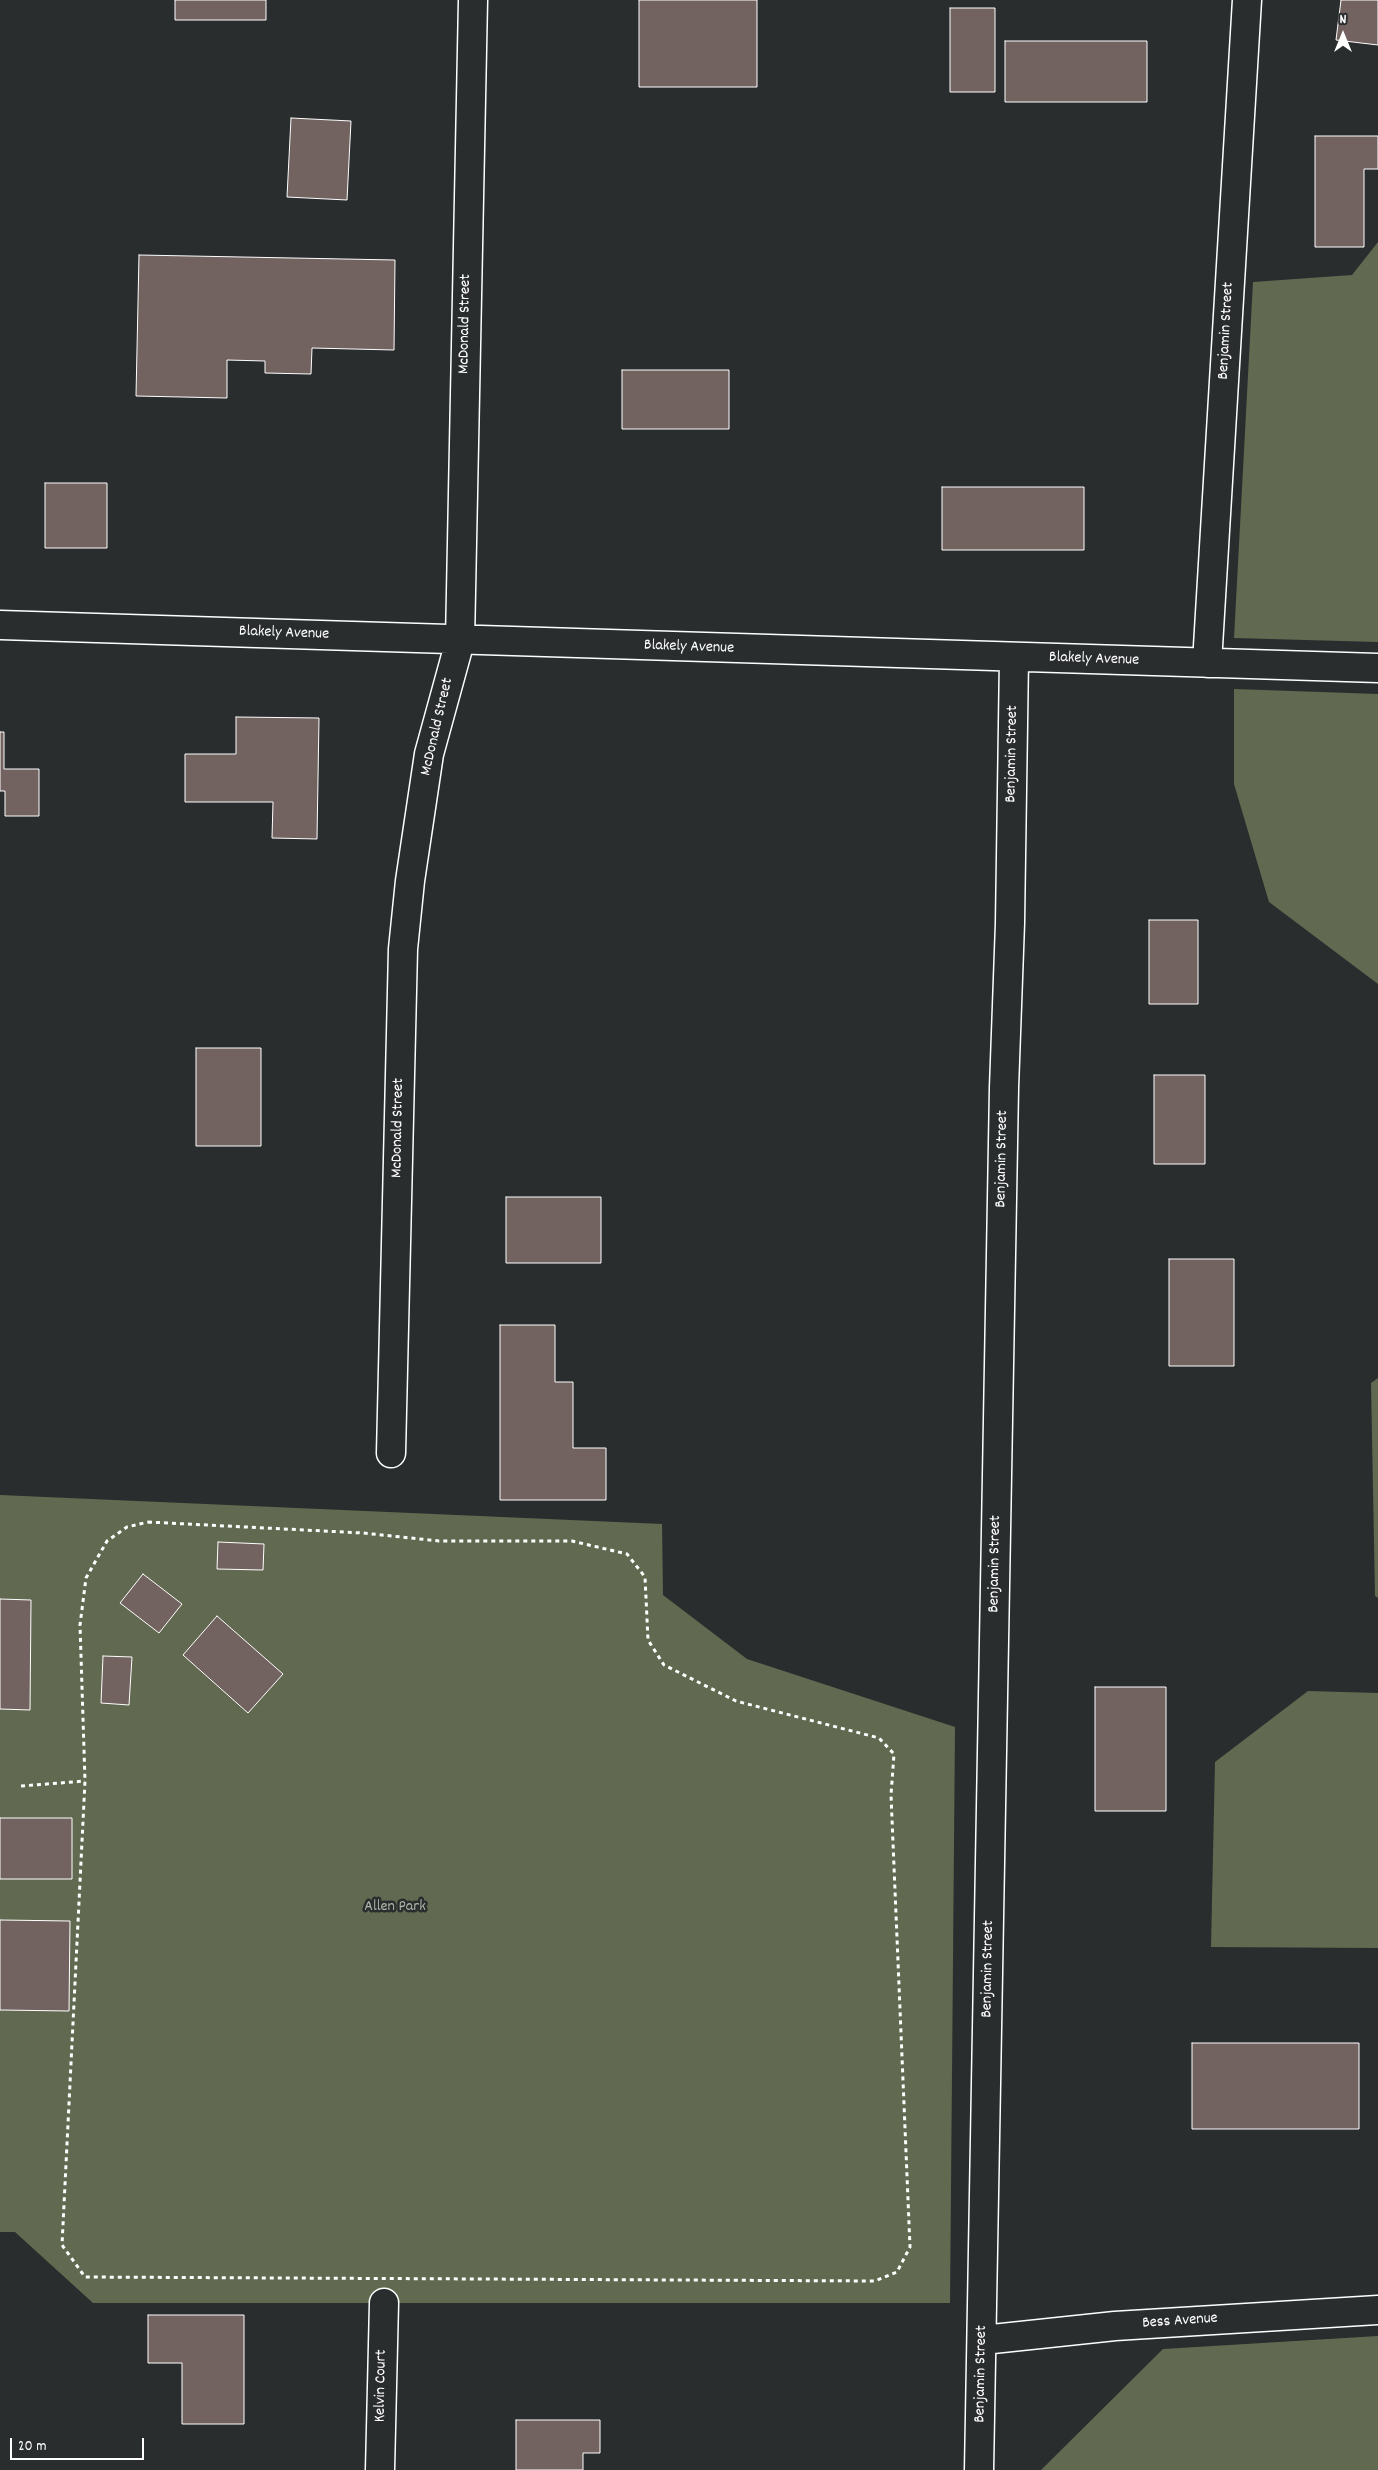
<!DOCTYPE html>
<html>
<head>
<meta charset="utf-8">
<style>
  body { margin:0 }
  #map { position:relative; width:1378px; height:2470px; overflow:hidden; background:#2a2d2e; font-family:Dekko,sans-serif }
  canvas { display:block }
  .north { position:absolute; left:1318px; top:10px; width:50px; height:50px; -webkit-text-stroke:4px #2a2d2e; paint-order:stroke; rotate:0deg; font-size:14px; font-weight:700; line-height:20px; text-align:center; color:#fff }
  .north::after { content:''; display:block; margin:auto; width:18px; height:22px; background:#fff; clip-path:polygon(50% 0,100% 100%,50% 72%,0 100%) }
  .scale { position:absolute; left:10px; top:2438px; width:134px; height:22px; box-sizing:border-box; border:2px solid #fff; border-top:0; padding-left:6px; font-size:15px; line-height:18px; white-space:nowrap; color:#fff; -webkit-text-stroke:4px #2a2d2e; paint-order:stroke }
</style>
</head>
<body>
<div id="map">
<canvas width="1378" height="2470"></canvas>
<div class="north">N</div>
<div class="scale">20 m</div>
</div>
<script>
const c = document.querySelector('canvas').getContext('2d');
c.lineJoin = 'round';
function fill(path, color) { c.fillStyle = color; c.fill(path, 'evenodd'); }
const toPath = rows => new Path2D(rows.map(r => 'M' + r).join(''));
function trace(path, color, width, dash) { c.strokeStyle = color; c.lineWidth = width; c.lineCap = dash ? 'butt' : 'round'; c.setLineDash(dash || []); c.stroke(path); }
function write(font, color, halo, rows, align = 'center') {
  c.font = font + ' Dekko,sans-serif'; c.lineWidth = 5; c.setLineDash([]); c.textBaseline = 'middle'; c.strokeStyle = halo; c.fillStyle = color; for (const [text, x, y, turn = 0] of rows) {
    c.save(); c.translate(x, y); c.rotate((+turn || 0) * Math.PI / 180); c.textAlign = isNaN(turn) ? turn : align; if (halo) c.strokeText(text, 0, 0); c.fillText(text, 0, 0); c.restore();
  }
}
fill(toPath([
  [1378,242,1378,642,1234,638,1253,282,1352,275],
  [1234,689,1378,694,1378,984,1269,902,1234,784],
  [1378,1378,1378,1598,1375,1596,1371,1383],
  [0,1495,662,1524,663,1595,747,1659,955,1727,950,2303,93,2303,15,2232,0,2232],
  [1308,1691,1378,1693,1378,1948,1211,1947,1215,1762],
  [1378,2336,1378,2470,1041,2470,1163,2349]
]), '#616a50');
const building = toPath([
  [175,0,266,0,266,20,175,20,175,0],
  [639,0,757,0,757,87,639,87,639,0],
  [1341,0,1378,0,1378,45,1336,40,1341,0],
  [950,8,995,8,995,92,950,92,950,8],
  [1005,41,1147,41,1147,102,1005,102,1005,41],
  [291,118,351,121,347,200,287,197,291,118],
  [1315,136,1378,136,1378,169,1364,169,1364,247,1315,247,1315,136],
  [139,255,395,260,394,350,312,348,311,374,265,373,265,361,227,360,227,398,136,396,139,255],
  [622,370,729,370,729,429,622,429,622,370],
  [45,483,107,483,107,548,45,548,45,483],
  [942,487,1084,487,1084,550,942,550,942,487],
  [236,717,319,718,317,839,272,838,273,802,185,802,185,754,236,754,236,717],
  [0,732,4,732,4,769,39,769,39,816,5,816,5,791,0,791,0,732],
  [1149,920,1198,920,1198,1004,1149,1004,1149,920],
  [196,1048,261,1048,261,1146,196,1146,196,1048],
  [1154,1075,1205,1075,1205,1164,1154,1164,1154,1075],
  [506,1197,601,1197,601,1263,506,1263,506,1197],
  [1169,1259,1234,1259,1234,1366,1169,1366,1169,1259],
  [500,1325,555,1325,555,1382,573,1382,573,1448,606,1448,606,1500,500,1500,500,1325],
  [218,1542,264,1544,263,1570,217,1569,218,1542],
  [143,1574,182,1604,159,1633,120,1603,143,1574],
  [0,1599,31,1600,30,1710,0,1709,0,1599],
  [217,1616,283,1674,248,1713,183,1655,217,1616],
  [103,1656,132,1657,129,1705,101,1703,103,1656],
  [1095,1687,1166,1687,1166,1811,1095,1811,1095,1687],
  [0,1818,72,1818,72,1879,0,1879,0,1818],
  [0,1920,70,1921,69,2011,0,2010,0,1920],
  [1192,2043,1359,2043,1359,2129,1192,2129,1192,2043],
  [148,2315,244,2315,244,2424,182,2424,182,2363,148,2363,148,2315],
  [516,2420,600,2420,600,2453,583,2453,583,2470,516,2470,516,2420]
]);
fill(building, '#726361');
trace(building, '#fff', 1);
const minor = toPath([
  [0,625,1378,668],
  [1207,663,1247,0],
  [391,1453,403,949,410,881,429,754,460,641,473,0],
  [983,2340,1115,2326,1378,2310],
  [380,2470,384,2303],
  [979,2470,1004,1088,1010,923,1014,658]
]);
trace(minor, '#fff', 31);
trace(toPath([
  [148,1522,363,1533,439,1541,572,1541,627,1554,645,1577,648,1640,664,1665,736,1701,879,1738,894,1754,891,1795,910,2247,897,2272,875,2281,85,2277,62,2245,85,1781,80,1625,86,1578,107,1541,127,1527,148,1522],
  [21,1786,85,1781]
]), '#fff', 3, [4, 4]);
trace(minor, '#2a2d2e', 28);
write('16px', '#fff', '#2a2d2e', [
  ["McDonald Street",466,324,-89],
  ["Benjamin Street",1227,331,-87],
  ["Blakely Avenue",284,634,2],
  ["Blakely Avenue",689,648,2],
  ["Blakely Avenue",1094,660,2],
  ["McDonald Street",438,727,-77],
  ["Benjamin Street",1013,754,-89],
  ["McDonald Street",399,1128,-89],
  ["Benjamin Street",1003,1159,-89],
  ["Benjamin Street",996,1564,-89],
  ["Benjamin Street",989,1969,-89],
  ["Bess Avenue",1180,2322,-4],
  ["Benjamin Street",982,2374,-89],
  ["Kelvin Court",382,2386,-89]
]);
write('16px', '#b0b4a8', '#2a2d2e', [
  ["Allen Park",395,1908]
]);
</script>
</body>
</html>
